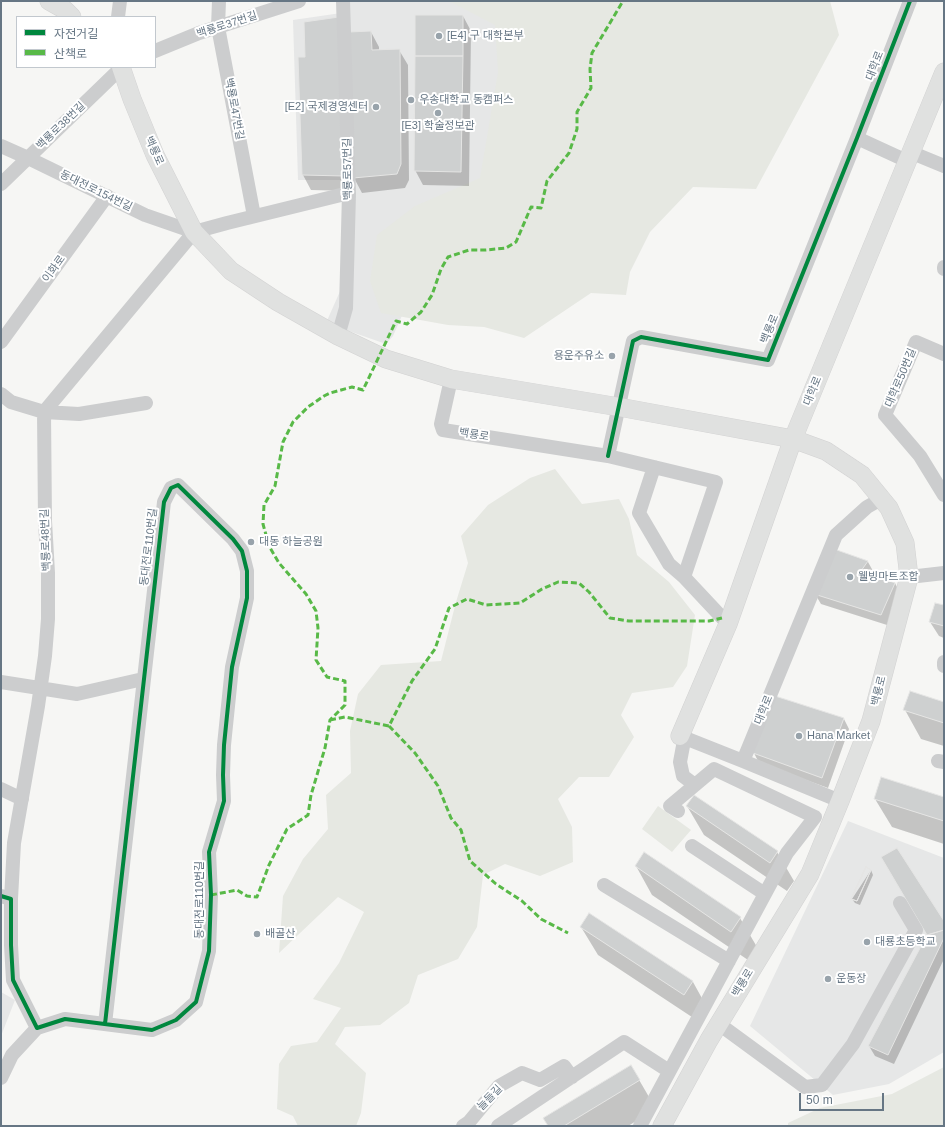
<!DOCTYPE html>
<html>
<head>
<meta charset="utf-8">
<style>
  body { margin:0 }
  #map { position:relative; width:945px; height:1127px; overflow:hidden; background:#f6f6f4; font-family:Arial,"Noto Sans KR",sans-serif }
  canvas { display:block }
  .frame { position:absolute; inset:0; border:2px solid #667684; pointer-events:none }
  .legend { position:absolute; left:16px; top:16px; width:140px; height:52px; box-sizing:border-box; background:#fff; border:1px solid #c2c8ce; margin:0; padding:5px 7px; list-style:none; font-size:12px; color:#667684 }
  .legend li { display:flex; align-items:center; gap:8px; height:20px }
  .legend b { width:20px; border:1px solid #c2c8ce }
  .scale { position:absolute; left:799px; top:1093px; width:85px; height:18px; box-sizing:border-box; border:2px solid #667684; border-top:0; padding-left:5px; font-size:12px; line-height:14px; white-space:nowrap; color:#667684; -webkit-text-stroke:3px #fff; paint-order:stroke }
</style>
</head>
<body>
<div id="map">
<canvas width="945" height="1127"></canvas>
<div class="frame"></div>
<ul class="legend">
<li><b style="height:5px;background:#00873e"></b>자전거길</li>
<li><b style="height:5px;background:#58b947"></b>산책로</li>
</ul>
<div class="scale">50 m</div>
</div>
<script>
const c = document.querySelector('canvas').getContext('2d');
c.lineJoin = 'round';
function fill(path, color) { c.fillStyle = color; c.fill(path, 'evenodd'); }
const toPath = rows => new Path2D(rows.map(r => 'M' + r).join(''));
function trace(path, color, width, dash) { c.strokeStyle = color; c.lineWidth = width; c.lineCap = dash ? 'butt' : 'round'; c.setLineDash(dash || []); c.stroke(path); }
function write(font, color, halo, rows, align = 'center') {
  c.font = font + ' Arial,"Noto Sans KR",sans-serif'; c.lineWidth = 4; c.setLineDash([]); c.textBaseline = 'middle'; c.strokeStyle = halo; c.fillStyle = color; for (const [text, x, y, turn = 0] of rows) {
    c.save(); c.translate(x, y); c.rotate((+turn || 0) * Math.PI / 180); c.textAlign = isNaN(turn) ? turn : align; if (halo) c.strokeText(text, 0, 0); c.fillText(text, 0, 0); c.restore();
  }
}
fill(toPath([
  [348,1,561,1,495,187,404,311,393,336,386,344,326,323,341,289,343,180,298,180,293,20,348,12],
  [848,821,944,858,944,1052,889,1084,833,1095,750,1026],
  [1,992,15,1000,1,1036]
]), '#e6e7e7');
fill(toPath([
  [449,1,830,1,839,35,756,189,693,187,650,232,630,272,626,295,591,293,524,338,484,327,448,325,381,313,370,281,377,235,415,206,480,178,498,72,495,25],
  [555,469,582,504,619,499,629,519,637,555,669,582,695,615,687,666,673,687,632,693,621,715,634,737,609,777,579,777,558,799,572,827,573,862,540,876,505,864,483,875,477,927,458,959,418,975,409,1003,380,1025,345,1027,335,1044,366,1073,361,1113,356,1126,298,1126,293,1116,277,1109,279,1064,291,1046,317,1042,341,1008,313,999,339,963,364,912,338,897,279,953,283,896,303,859,328,829,326,795,351,773,350,731,358,694,381,665,441,661,456,602,468,563,461,536,488,505,530,478],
  [658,806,691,830,672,852,642,829],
  [944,1067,944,1126,788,1126,788,1123,820,1108,892,1094]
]), '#e6e8e2');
fill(toPath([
  [463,16,471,31,469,186,423,185,415,170],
  [371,32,379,47,379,51,399,50,408,65,409,180,405,188,362,193,354,178],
  [299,58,352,191,311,190,303,175],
  [834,550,868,562,873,571,871,575,895,583,900,593,887,625,821,604,815,594],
  [944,606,944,638,939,636,930,622],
  [944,703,944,746,921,739,905,710],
  [844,719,849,729,828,788,759,763,754,753],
  [944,798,944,844,892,827,875,799],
  [687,806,777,852,794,881,787,891,704,835],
  [636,866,740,918,757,947,748,960,652,895],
  [871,870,873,875,860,905,855,903,852,899],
  [590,914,693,982,709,1011,701,1023,598,955,581,927],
  [944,922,944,959,894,1064,875,1056,869,1046],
  [631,1066,656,1109,628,1126,549,1126]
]), '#0003');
const building = toPath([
  [415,15,463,15,463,56,415,56,415,15],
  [339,17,344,176,302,175,298,57,305,57,304,22,339,17],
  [371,31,372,50,400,49,401,164,397,174,353,178,349,32,371,31],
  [415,56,463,56,461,172,414,171,415,56],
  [834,549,868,561,861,571,895,583,881,615,814,594,834,549],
  [935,603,944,605,944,626,929,622,935,603],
  [910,691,944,702,944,723,903,710,910,691],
  [775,696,844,718,822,778,753,753,775,696],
  [881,777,944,797,944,821,874,799,881,777],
  [694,795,778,851,770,863,686,806,694,795],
  [897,848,944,921,944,930,927,935,881,857,897,848],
  [644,852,741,917,731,932,635,866,644,852],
  [866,867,871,870,857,901,851,899,866,867],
  [866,867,871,870,857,901,851,899,866,867],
  [589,913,693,981,684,995,580,927,589,913],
  [944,930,944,938,888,1055,868,1046,927,935,944,930],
  [631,1065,640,1080,564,1126,548,1126,543,1118,631,1065]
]);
fill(building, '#ced0d0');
trace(building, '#e5e5e4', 1);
const major = toPath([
  [49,1,65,10,72,17],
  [121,67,132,99,155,155,194,232,231,271,278,302,338,336,386,359,451,379,619,407,793,439,826,451,862,475,889,508,905,543,909,577,871,721,840,801,810,874,709,1040,662,1126],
  [680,736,728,624,793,439,944,72]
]);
trace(major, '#d2d2d2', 19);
trace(toPath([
  [219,1,218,27,254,216],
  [118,17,120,1],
  [155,51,199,33,299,1],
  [857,138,907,161],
  [1,146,28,158,145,215,194,232],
  [910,152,944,166],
  [1,184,122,67],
  [194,232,227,223,349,193],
  [944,267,944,269],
  [338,336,346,308,349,193,343,1],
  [1,342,107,196],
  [944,354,916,342,885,415,920,456,944,495],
  [451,379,441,424,443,430,608,456,716,482,684,577],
  [1,394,11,402,44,412,79,414,146,403],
  [608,456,633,341,641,337,768,360,857,138,910,1],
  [654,467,639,513,669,564,684,577,728,624],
  [909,577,944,573],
  [944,662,944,666],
  [1,682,77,694,143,679],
  [680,736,743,761,840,801],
  [686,738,683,746,680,762,683,776,695,785],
  [743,761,836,535,867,507,881,499],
  [938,761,944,762],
  [1,789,22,799],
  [692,846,765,894],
  [604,885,729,961],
  [1,896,11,899,11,945,13,980,37,1028,65,1019,152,1030,176,1020,196,1002,209,951,211,895,209,852,224,801,223,775,224,745,232,667,247,598,247,571,242,551,233,539,178,485,171,488,164,502,105,1024],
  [11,899,14,843,38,706,45,656,48,619,48,573,45,521,44,412,194,232],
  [719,1024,805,1087,822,1085,853,1044,916,930,900,903],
  [1,1078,12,1055,37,1028],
  [463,1126,469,1122,499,1086,522,1073,540,1080,564,1066,572,1077],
  [498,1126,624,1042,669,1071],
  [640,1126,787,853,815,817,714,769,670,806,678,811]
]), '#cccdce', 14);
trace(major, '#e0e1e0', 18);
trace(toPath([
  [330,720,345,717,389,726,412,681,435,649,449,608,467,599,486,605,520,603,542,589,558,582,579,583,589,592,610,618,629,621,709,621,722,618],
  [389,726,415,753,438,786,451,818,461,830,470,861,496,884,522,901,541,919,568,933],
  [211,895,237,890,247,896,257,897,269,865,287,829,308,815,311,795,325,748,330,720,345,705,345,681,327,677,316,660,318,628,316,611,306,594,279,563,269,546,263,524,264,505,275,486,283,442,293,422,308,407,324,396,330,393,352,387,363,390,396,321,407,324,421,312,432,295,441,269,448,257,469,250,486,250,506,248,516,242,531,207,541,208,547,181,569,153,577,129,577,112,591,88,590,69,592,53,623,1]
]), '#58b947', 3, [6, 3]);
trace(toPath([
  [608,456,633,341,641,337,768,360,857,138,910,1],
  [1,896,11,899,11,945,13,980,37,1028,65,1019,152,1030,176,1020,196,1002,209,951,211,895,209,852,224,801,223,775,224,745,232,667,247,598,247,571,242,551,233,539,178,485,171,488,164,502,105,1024]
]), '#00873e', 4);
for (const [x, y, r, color] of [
  [439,36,4,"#98a3ab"],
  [411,100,4,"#98a3ab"],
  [376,107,4,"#98a3ab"],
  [438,113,4,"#98a3ab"],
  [612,356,4,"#98a3ab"],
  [251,542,4,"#98a3ab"],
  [850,577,4,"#98a3ab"],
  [799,736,4,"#98a3ab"],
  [257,934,4,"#98a3ab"],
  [867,942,4,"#98a3ab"],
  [828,979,4,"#98a3ab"]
]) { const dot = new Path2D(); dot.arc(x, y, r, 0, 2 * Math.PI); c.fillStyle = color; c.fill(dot); trace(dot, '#fff', 1.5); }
write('11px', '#667684', '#fff', [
  ["백룡로37번길",227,25,-18],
  ["대학로",875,66,-69],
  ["백룡로47번길",234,109,79],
  ["백룡로38번길",61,126,-44],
  ["백룡로",154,151,66],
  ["백룡로57번길",348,169,-91],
  ["동대전로154번길",96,191,26],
  ["이화로",54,269,-54],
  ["백룡로",770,329,-68],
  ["대학로50번길",901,378,-67],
  ["대학로",813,391,-68],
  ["백룡로",474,435,9],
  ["백룡로48번길",46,540,-92],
  ["동대전로110번길",149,547,-83],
  ["백룡로",879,691,-76],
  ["대학로",764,710,-68],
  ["동대전로110번길",200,900,-90],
  ["백룡로",743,983,-59],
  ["늘들길",490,1098,-46]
]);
write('11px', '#667684', '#fff', [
  ["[E4] 구 대학본부",447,36],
  ["우송대학교 동캠퍼스",419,100],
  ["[E2] 국제경영센터",368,107,"right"],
  ["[E3] 학술정보관",438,126,"center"],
  ["용운주유소",604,356,"right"],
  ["대동 하늘공원",259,542],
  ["웰빙마트조합",858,577],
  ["Hana Market",807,736],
  ["배골산",265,934],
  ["대룡초등학교",875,942],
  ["운동장",836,979]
], 'left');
</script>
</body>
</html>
